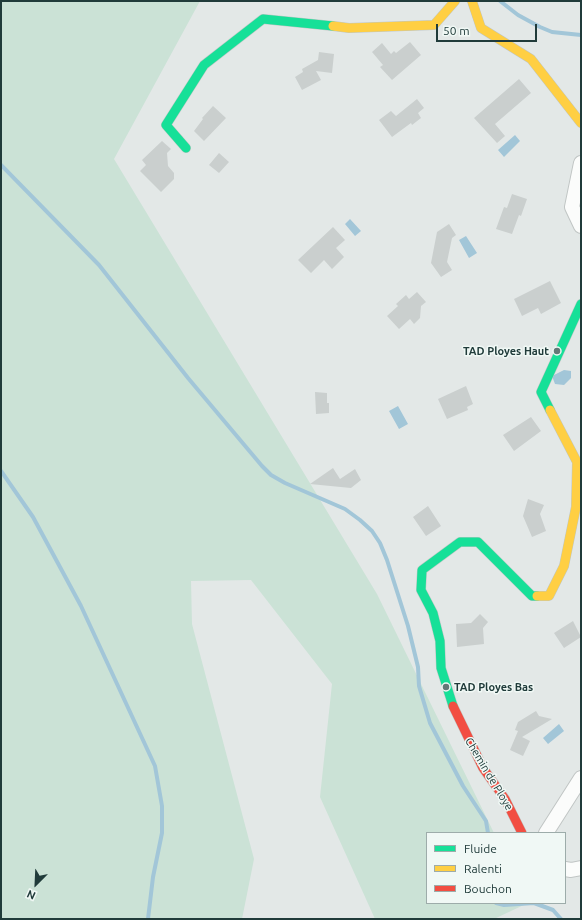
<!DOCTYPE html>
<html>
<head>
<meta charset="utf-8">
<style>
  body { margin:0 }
  #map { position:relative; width:582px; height:920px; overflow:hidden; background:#e3e8e7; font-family:Ubuntu,sans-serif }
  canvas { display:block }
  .frame { position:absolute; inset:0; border:2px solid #203b3a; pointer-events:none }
  .legend { position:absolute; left:426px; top:832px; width:140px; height:72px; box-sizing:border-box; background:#f0f8f5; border:1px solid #9dacaa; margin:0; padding:5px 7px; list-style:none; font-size:12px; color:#203b3a }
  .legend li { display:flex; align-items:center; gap:8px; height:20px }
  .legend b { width:20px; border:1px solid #9dacaa }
  .north { position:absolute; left:16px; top:864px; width:40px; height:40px; -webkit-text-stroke:3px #f0f8f5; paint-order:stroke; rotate:204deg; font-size:11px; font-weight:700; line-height:16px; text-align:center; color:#203b3a }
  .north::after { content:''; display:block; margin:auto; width:14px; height:18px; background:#203b3a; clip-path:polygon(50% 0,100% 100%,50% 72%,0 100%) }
  .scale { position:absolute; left:436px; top:24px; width:101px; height:18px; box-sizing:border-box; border:2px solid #203b3a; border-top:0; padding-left:5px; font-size:12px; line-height:14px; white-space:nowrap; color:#203b3a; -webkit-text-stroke:3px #f0f8f5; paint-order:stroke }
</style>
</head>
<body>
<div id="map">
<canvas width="582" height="920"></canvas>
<div class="frame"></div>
<ul class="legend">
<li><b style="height:5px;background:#16e098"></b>Fluide</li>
<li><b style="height:5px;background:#ffcf43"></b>Ralenti</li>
<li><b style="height:5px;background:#f24e42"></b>Bouchon</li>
</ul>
<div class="north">N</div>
<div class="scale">50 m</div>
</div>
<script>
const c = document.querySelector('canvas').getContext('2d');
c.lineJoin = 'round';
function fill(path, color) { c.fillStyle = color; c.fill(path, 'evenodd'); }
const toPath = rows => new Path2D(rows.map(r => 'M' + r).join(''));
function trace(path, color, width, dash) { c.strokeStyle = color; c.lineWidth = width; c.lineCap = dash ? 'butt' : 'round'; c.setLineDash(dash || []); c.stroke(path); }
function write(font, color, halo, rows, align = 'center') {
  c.font = font + ' Ubuntu,sans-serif'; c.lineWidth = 3; c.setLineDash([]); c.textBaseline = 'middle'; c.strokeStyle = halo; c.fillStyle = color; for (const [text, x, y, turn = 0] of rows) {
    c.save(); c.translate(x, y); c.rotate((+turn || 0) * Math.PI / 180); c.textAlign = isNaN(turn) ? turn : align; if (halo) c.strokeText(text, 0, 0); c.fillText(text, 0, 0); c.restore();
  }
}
fill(toPath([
  [1,1,200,1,114,159,377,594,494,833,427,833,427,903,528,903,494,919,375,919,320,797,332,684,251,580,191,581,192,624,254,859,242,919,1,919]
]), '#cbe2d6');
fill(toPath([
  [515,135,520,141,504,157,498,150],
  [350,219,361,231,355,236,345,224],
  [466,236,477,253,469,258,459,240],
  [564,370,571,371,571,378,564,385,555,384,552,376],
  [398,406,408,424,399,429,389,411],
  [559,724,564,731,548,744,543,738]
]), '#a2c6d8');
trace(toPath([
  [500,1,518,15,540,27,552,32,581,35],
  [1,165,99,265,188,378,262,466,271,475,285,483,345,509,360,520,372,531,380,543,387,560,408,626,418,667,419,686,430,723,463,786,486,821,488,833],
  [1,471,33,517,81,606,155,766,162,806,162,833,153,877,148,919],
  [496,903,504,905,534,903,553,910,561,919]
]), '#a2c6d8', 4);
fill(toPath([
  [410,42,421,55,392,80,380,67,383,65,372,52,382,43,391,54,394,51,396,53],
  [319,52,334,54,332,73,316,71,321,80,302,90,295,77,303,72,302,69,318,60],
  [519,79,531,93,495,124,505,136,497,143,474,118],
  [417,99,424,108,418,113,421,118,412,125,411,123,392,137,379,120,391,111,396,116],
  [213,106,226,118,204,141,194,131,203,119,202,118],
  [162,141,171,149,167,153,168,166,174,173,174,179,161,192,140,171,146,165,142,160],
  [219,153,229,162,219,173,209,165],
  [512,194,527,199,521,216,519,215,512,234,496,229,504,207,507,208],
  [449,224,456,235,452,238,447,262,452,270,441,277,431,263,437,232],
  [333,227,345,240,336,248,344,257,332,269,324,260,311,273,298,260],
  [550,281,561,303,541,314,538,308,522,316,514,299],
  [417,292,426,302,421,306,420,318,414,324,410,319,399,329,387,316,398,306,396,304,406,295,409,299],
  [466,386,473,404,467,407,468,410,447,419,438,399],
  [315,392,327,393,327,403,329,403,329,413,316,414],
  [531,417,541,431,514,451,503,435],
  [333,468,340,479,355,469,361,480,351,488,310,484],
  [528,499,544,505,540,514,546,531,532,537,523,516],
  [428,506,441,526,426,536,413,517],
  [480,614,488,622,483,628,484,644,457,647,456,624,471,623],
  [573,621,581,637,564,648,554,633],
  [536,711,539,716,552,719,522,737,530,741,523,756,510,750,518,731,515,730,518,722]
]), '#cacfce');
const street = toPath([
  [581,163,572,207,581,226],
  [546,833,581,778],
  [565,869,571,870,581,868]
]);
const fast = toPath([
  [186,148,166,125,204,65,263,19,333,26],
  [550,410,541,392,581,304],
  [453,706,441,668,440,641,433,613,421,590,422,570,460,542,478,542,532,596,537,596]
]);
const slow = toPath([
  [472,1,481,28,531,59,581,123],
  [333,26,349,28,434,25,455,1],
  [537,596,549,596,564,566,576,507,577,462,550,410]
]);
const jam = toPath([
  [453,706,483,768,505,799,522,833]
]);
trace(street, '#c0c5c4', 16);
trace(fast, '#bec6c4', 10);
trace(slow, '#bec6c4', 10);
trace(jam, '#bec6c4', 10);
trace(street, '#fbfcfb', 14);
trace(fast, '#16e098', 9);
trace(slow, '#ffcf43', 9);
trace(jam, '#f24e42', 9);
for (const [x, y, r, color] of [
  [557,351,4,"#647877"],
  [446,687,4,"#647877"]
]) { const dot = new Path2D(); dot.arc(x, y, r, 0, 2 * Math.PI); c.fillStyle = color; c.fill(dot); trace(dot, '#f0f8f5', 1.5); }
write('bold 11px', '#203b3a', '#f0f8f5', [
  ["TAD Ployes Haut",549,351],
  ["TAD Ployes Bas",454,687,"left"]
], 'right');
write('11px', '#203b3a', '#f0f8f5', [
  ["Chemin de Ploye",489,774,59]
]);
</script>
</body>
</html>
